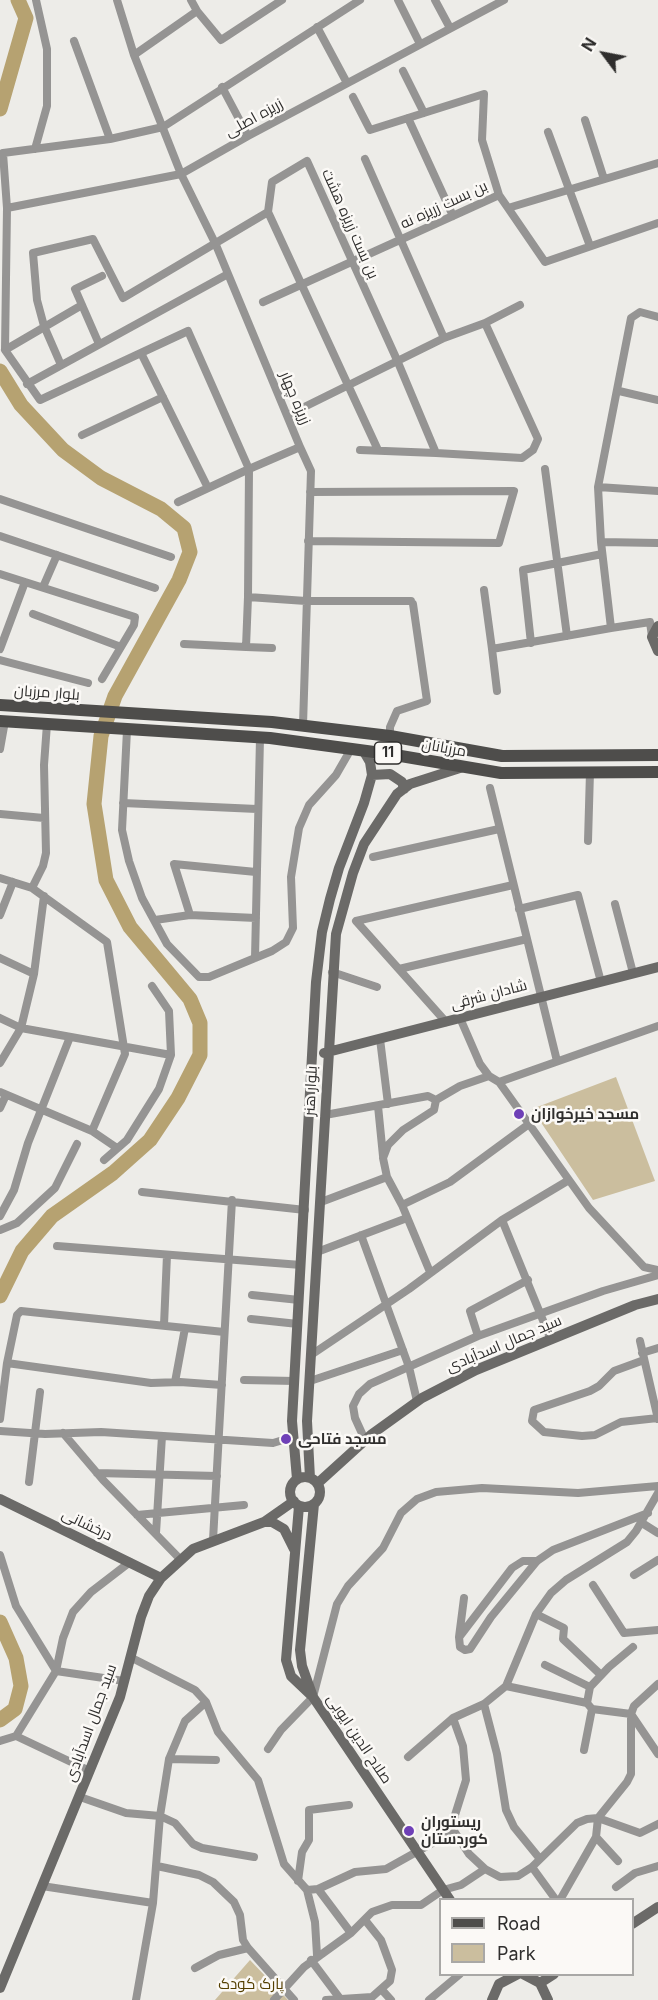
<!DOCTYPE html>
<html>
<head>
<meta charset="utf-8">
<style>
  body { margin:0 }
  #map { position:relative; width:658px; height:2000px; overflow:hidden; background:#edece8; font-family:Inter,sans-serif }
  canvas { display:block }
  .legend { position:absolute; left:439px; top:1898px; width:195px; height:78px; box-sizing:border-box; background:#fbf9f6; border:2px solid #a9a8a6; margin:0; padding:8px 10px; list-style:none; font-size:18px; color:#2f2e2d }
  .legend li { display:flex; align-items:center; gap:12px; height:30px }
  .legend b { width:30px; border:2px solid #a9a8a6 }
  .north { position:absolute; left:574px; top:24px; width:60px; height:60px; -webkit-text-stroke:4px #fbf9f6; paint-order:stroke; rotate:302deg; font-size:16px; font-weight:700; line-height:24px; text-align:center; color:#2f2e2d }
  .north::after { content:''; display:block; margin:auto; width:21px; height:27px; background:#2f2e2d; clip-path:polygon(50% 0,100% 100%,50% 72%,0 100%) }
</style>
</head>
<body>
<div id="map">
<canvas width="658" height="2000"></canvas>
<ul class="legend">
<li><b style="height:8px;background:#4e4d4b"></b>Road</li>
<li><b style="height:16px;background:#cbbe9e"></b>Park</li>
</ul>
<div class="north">N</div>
</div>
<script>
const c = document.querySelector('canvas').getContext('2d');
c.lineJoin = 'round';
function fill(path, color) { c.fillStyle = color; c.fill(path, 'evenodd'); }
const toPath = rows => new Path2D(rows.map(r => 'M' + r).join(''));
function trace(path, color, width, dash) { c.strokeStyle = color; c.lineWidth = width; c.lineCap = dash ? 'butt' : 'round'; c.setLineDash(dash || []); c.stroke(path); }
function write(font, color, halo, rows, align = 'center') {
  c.font = font + ' Inter,Cairo,sans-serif'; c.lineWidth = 5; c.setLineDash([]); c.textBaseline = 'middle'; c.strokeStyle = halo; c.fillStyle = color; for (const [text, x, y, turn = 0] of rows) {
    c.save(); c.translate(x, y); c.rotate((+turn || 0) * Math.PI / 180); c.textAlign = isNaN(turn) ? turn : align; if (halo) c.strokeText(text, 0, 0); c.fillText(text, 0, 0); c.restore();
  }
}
fill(toPath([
  [616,1077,655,1181,593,1200,532,1109],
  [250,1960,288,2000,215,2000]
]), '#cbbe9e');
trace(toPath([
  [0,109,26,18,18,0],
  [0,371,21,405,63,450,101,478,161,509,184,528,190,552,179,580,115,696,101,736,94,804,106,880,130,927,190,999,200,1023,200,1055,178,1098,150,1140,113,1173,52,1216,22,1251,0,1296],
  [0,1622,16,1658,21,1686,15,1709,0,1720]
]), '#b6a271', 15);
trace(toPath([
  [117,0,134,55,181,174,248,136,504,0],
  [398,0,420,44],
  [435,0,450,28],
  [197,11,221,40,282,0],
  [317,27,347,83],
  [74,41,110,139],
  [134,55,197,11,191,0],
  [403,71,424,113],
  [222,87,248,136],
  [408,118,453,216],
  [585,120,604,179],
  [548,132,590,246],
  [35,149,47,106,47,49,36,0],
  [499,195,508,208,658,163],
  [7,208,181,174,216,245,300,447,249,469,248,597,306,601,411,601],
  [508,208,545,262,658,223],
  [263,302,499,195,482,140,484,94,370,130,353,97],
  [82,305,5,350,7,208,3,153,110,139,163,127,360,0],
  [658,317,640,312,631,318,598,487,658,491],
  [444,338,485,323],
  [99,344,75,289,102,276],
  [5,350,40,400,188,331,249,469,178,502],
  [141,353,208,488],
  [61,365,44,326,37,300,33,253,93,239,123,298,268,212],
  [27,384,228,274],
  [619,391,658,400],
  [288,415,444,338,365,159],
  [82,435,163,397],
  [300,447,311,471,303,725],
  [360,450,436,453,397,360,307,161,272,182,268,212,378,450],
  [436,453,522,458,533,450,538,439,485,323,520,305],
  [545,469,567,636],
  [0,499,171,557],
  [0,536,155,588],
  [308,541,499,543,514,491,310,492],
  [601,542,658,543],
  [0,574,135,617,134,625,102,679],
  [43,587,57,555],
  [484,590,492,649],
  [33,614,121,647],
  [611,628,650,622,652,637],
  [531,643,523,570,602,554],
  [184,644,246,647,248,597],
  [246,647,272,648],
  [0,649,25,582],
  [0,660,88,683],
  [497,691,492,649,611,628,601,542,598,487],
  [127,730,122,830,129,861,142,898,167,944,199,977,209,977,272,951,286,942,293,928,291,877,299,828,309,805,336,775,351,749],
  [390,736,390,727,397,711,427,701,413,604],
  [0,749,5,721],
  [490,788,557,1061],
  [123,803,257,809],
  [0,814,44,818],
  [588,841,590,772],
  [373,857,499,829],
  [0,878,32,888,107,942,125,1054,92,1131],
  [32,888,43,866,46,853,44,765,47,724],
  [615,904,633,973],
  [519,909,578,895,601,982],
  [0,915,13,882],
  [256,918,190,915,174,864,256,872],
  [155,920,190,915],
  [0,958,34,974],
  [255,958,260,738],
  [399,969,527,939],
  [332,972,377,987],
  [0,1018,21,1028,171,1055],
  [460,1018,480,1064,489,1076,499,1082,589,1208,644,1267,658,1270],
  [446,1022,356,921,513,885],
  [380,1039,388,1104],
  [0,1063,21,1028,34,974,44,896],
  [499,1082,658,1026],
  [0,1092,92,1131,117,1148],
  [378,1106,383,1156],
  [0,1108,6,1095],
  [325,1115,428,1096,436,1100],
  [104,1160,127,1140,159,1089,171,1055,169,1011,152,986],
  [387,1177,383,1158,388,1145,403,1130,434,1110,436,1100,460,1086,489,1076],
  [142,1192,305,1210],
  [321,1202,387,1177,402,1205,430,1272],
  [402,1205,450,1182,529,1124],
  [0,1216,14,1190,28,1143,70,1037],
  [502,1220,551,1340],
  [0,1230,17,1223,55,1188,77,1144],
  [361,1235,409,1367,417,1401],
  [57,1246,301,1265],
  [317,1252,407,1218],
  [252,1295,299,1300],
  [251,1319,298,1324],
  [164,1325,167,1255],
  [478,1336,470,1311,528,1280],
  [640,1341,658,1419],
  [642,1353,658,1348],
  [311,1355,409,1289,502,1220,569,1180],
  [644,1360,614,1371,599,1386,590,1391,534,1410,532,1421,544,1432,582,1436,595,1435,621,1422,658,1418],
  [7,1363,151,1383,180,1382,222,1385],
  [244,1380,295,1381],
  [310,1381,403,1350],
  [175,1382,185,1328],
  [0,1419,7,1363,17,1315,21,1311,224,1332],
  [0,1431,45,1434,101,1432,273,1443,293,1437],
  [63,1433,103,1480,180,1559],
  [365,1440,355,1418,353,1406,359,1394,370,1384,478,1336,603,1291,658,1275],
  [97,1473,217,1476],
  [29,1482,40,1392],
  [137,1515,244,1505],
  [642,1523,658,1533],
  [156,1533,162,1436],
  [213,1540,232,1200],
  [0,1555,16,1606,56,1671,63,1638,73,1612,91,1592,130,1562],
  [634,1575,658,1560],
  [593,1585,624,1633,658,1630],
  [464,1598,459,1637,460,1647,465,1650,470,1649,491,1617,537,1561,553,1550,648,1513],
  [536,1614,564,1628,563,1639,601,1675],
  [460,1636,512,1568,523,1561,537,1561],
  [633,1647,609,1667,590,1687,587,1703,592,1709,631,1714,658,1754],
  [130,1657,195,1690,206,1702,218,1732,258,1780,284,1864,307,1890,318,1889,355,1872,386,1869,454,1831],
  [545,1665,590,1687],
  [506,1686,587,1703],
  [484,1704,497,1754,506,1810,514,1827,540,1859],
  [453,1718,463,1746,466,1780,455,1815,454,1831,469,1854,485,1869,500,1877,518,1876,532,1867,577,1823,587,1819,598,1818,640,1833,658,1824],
  [16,1736,90,1771],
  [0,1741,16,1736,56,1671,124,1681],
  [268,1749,281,1730,313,1697,337,1604,348,1586,383,1548,401,1513,417,1499,436,1492,482,1488,578,1493,658,1486],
  [584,1750,592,1709],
  [408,1757,453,1718,484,1704,506,1686,536,1614,551,1593,566,1580,627,1542,636,1531,658,1493],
  [169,1759,216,1760],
  [80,1797,126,1813,160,1816,175,1823,193,1844,202,1848,254,1857],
  [596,1837,618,1861],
  [157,1866,199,1875,213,1882,234,1902,240,1915,243,1940,248,1948,294,2000],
  [532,1867,556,1900],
  [298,1881,302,1852,309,1840,309,1810,349,1805],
  [42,1886,153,1903],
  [616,1887,635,1873,658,1866],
  [318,1889,351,1933],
  [307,1890,315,1922,317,1955],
  [560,1900,596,1837,598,1818,627,1782,631,1774,631,1714,634,1706,658,1684],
  [311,1960,341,2000],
  [195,1968,219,1955,248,1948],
  [382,1990,391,2000],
  [136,2000,153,1903,160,1816,169,1759,185,1721,206,1702],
  [274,2000,304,1967,351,1933,372,1912,392,1905,421,1905,443,1890,461,1885,485,1869],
  [326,2000,372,1997,390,1981,392,1970,381,1940,365,1920],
  [429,2000,460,1974]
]), '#959493', 8);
trace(toPath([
  [658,626,652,637,658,651],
  [372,775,390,774,402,782,404,789],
  [324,1053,658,967],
  '290 1492a15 15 0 1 1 30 0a15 15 0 1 1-30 0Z',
  [310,1478,307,1421,336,934,353,873,364,844,397,794,410,784,463,767],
  [297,1479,292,1421,316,982,322,932,330,899,339,868,364,803,372,775,370,762,363,750],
  [318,1483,372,1434,422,1398,476,1370,635,1305,658,1299],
  [0,1499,161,1578],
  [314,1504,300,1650,302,1666,313,1697,450,1900],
  [299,1506,286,1660,291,1676,311,1695],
  [264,1522,272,1522,284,1529,294,1549],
  [632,1924,658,1907],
  [523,1974,540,1983,548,2000],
  [540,1983,554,1974],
  [0,1988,120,1697,141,1617,149,1596,161,1578,193,1549,264,1522,294,1501],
  [492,2000,499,1984,518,1974]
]), '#6b6a68', 10);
trace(toPath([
  [0,705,272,722,390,736,502,756,658,755],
  [0,721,270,738,389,754,501,773,658,772]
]), '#4e4d4b', 12);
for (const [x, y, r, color] of [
  [519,1114,6,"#6f40b7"],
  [286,1439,6,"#6f40b7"],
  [409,1831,6,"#6f40b7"]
]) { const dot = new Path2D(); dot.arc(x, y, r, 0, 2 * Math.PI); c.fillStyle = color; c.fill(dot); trace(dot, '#fbf9f6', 2); }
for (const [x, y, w] of [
  [388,753,27]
]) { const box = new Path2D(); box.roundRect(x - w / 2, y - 11, w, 22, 4.5); c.fillStyle = '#fbf9f6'; c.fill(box); trace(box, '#2f2e2d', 1.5); }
write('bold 14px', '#2f2e2d', null, [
  ["11",388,753]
]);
write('15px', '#2f2e2d', '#fbf9f6', [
  ["زریزه اصلی",254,118,-29],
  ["بن بست زریزه نه",444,205,-25],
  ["بن بست زریزه هشت",350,224,66],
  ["زریزه چهار",295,398,67],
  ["بلوار مرزبان",47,693,4],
  ["مرزبانان",444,748,10],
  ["شادان شرقی",489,995,-15],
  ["بلوار هنر",311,1091,-87],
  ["سید جمال اسدآبادی",504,1344,-23],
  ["درخشانی",87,1525,26],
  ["سید جمال اسدآبادی",91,1723,-70],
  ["صلاح الدین ایوبی",359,1739,56]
]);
write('bold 15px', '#2f2e2d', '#fbf9f6', [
  ["مسجد خیرخوازان",531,1114],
  ["مسجد فتاحی",298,1439],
  ["ریستوران",421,1822],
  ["کوردستان",421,1839]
], 'left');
write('15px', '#543f00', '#fbf9f6', [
  ["پارک کودک",251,1984]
]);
</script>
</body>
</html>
